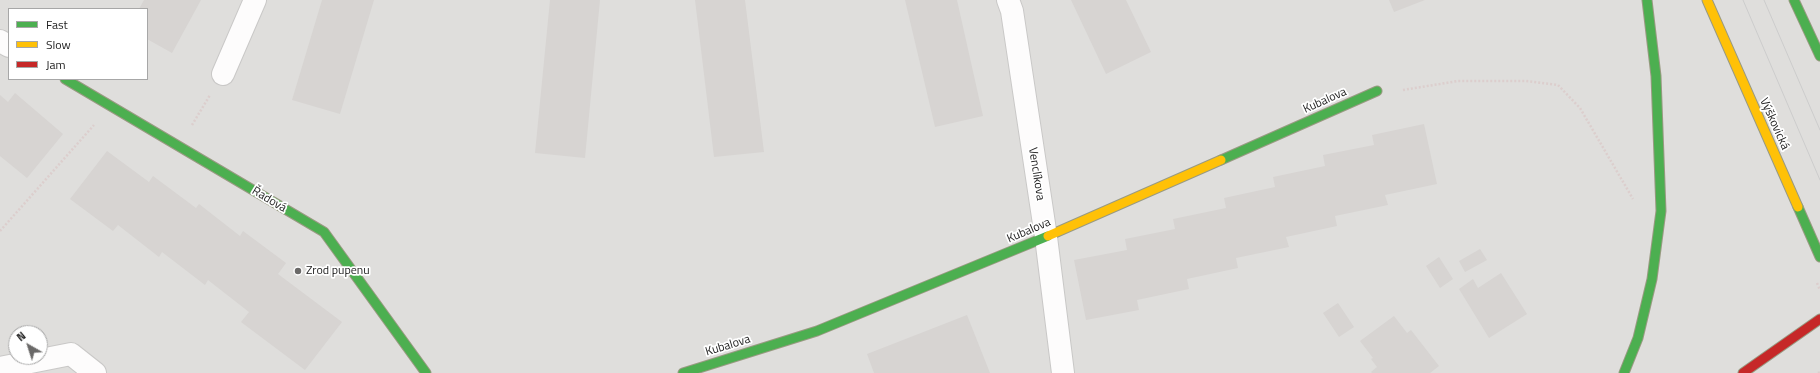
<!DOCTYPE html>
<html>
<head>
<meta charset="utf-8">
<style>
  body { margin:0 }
  #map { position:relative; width:1820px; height:373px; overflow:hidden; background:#f0eeeb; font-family:"Titillium Web",sans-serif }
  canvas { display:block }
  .legend { position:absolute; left:8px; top:8px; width:140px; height:72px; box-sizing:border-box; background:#fff; border:1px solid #a7a7a7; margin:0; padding:5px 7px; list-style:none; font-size:12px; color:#222 }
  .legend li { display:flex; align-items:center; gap:8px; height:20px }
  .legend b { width:20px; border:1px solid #a7a7a7 }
  .north { position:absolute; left:8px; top:325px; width:40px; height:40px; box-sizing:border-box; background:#fff; border:1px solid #a7a7a7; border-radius:50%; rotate:321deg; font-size:11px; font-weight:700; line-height:16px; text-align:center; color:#222 }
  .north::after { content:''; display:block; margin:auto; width:14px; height:18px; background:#6a6968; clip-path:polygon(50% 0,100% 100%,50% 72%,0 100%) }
</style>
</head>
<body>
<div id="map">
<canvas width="1820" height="373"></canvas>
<ul class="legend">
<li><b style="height:5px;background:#4caf50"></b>Fast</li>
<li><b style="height:5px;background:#ffc107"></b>Slow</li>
<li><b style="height:5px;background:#c62828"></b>Jam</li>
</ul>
<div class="north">N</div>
</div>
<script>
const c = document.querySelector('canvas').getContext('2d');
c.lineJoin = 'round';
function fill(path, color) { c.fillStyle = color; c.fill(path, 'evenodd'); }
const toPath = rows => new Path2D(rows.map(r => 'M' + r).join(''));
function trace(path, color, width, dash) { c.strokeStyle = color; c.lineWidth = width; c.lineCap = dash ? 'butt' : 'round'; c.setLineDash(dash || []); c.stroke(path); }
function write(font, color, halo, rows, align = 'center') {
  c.font = font + ' "Titillium Web",sans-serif'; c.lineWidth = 3.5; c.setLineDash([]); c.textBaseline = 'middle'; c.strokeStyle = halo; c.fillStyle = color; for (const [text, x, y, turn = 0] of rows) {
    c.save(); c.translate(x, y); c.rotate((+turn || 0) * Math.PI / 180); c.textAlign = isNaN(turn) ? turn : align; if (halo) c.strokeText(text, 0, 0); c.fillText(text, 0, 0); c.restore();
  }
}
fill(toPath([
  [0,0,1820,0,1820,373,0,373],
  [9,9,147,9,147,79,9,79],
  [16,333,40,333,40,357,16,357]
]), '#dfdedc');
fill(toPath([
  [144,0,201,0,172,53,147,39,147,9,139,9],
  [322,0,374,0,340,114,292,100],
  [550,0,600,0,585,158,535,153],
  [695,0,745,0,764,152,714,157],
  [905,0,957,0,983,116,935,127],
  [1071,0,1126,0,1151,52,1106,74],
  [1389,0,1425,0,1394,12],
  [15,93,63,134,27,178,0,156,0,95,8,102],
  [1424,124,1437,184,1385,195,1388,205,1335,216,1337,226,1286,237,1289,247,1236,258,1238,268,1187,279,1189,289,1137,300,1139,310,1086,320,1074,260,1127,250,1125,239,1175,229,1173,219,1226,208,1224,198,1275,187,1273,177,1325,166,1323,155,1374,145,1372,135],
  [107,151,149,182,153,176,196,208,199,204,240,236,243,231,286,263,278,274,342,322,305,370,241,322,249,312,208,280,205,285,162,252,159,257,118,225,113,231,70,199],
  [1480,249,1487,260,1465,272,1459,261],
  [1439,257,1453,279,1440,288,1426,266],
  [1501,273,1527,314,1489,338,1459,289,1473,279,1478,288],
  [1338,303,1354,327,1339,337,1323,313],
  [967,315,990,373,874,373,867,354],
  [1394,316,1407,333,1411,330,1439,366,1430,373,1372,373,1371,372,1377,367,1371,359,1373,358,1360,341]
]), '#d7d4d2');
const street = toPath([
  [1008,0,1012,11,1046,237,1063,373],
  [0,41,9,46],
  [223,74,255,0],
  [0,368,71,354,95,373]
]);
const fast = toPath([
  [1794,0,1820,56],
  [65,79,324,232,426,373],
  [1221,160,1377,91],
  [1798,207,1820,257],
  [683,373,817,331,1048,236],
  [1624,373,1638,338,1652,279,1661,211,1656,76,1647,0]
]);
const slow = toPath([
  [1707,0,1798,207],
  [1048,236,1221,160]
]);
const jam = toPath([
  [1743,373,1820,319]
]);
trace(street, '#c9c8c7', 24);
trace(fast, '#999a82', 11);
trace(slow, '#999a82', 11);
trace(jam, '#999a82', 11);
trace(toPath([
  [1403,90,1458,81,1526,81,1558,85,1580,108,1633,199],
  [192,125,210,95],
  [0,231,94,125],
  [1817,283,1820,290],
  [1818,373,1820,372]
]), '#dccecd', 2.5, [2, 2]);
trace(street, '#fdfcfc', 22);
trace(fast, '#4caf50', 9);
trace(slow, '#ffc107', 9);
trace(jam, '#c62828', 9);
trace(toPath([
  [1743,0,1820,180],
  [1764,0,1820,130]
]), '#ccc', 1);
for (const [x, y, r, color] of [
  [298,271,4,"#6a6968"]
]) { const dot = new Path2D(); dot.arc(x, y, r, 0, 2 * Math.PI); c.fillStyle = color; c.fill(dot); trace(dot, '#fff', 1.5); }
write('12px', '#222', '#fff', [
  ["Kubalova",1325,101,-24],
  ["Výškovická",1774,124,66],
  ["Venclíkova",1036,174,81],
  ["Řadová",269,200,31],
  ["Kubalova",1029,231,-23],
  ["Kubalova",728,346,-17]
]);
write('12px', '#222', '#fff', [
  ["Zrod pupenu",306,271]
], 'left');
</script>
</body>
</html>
